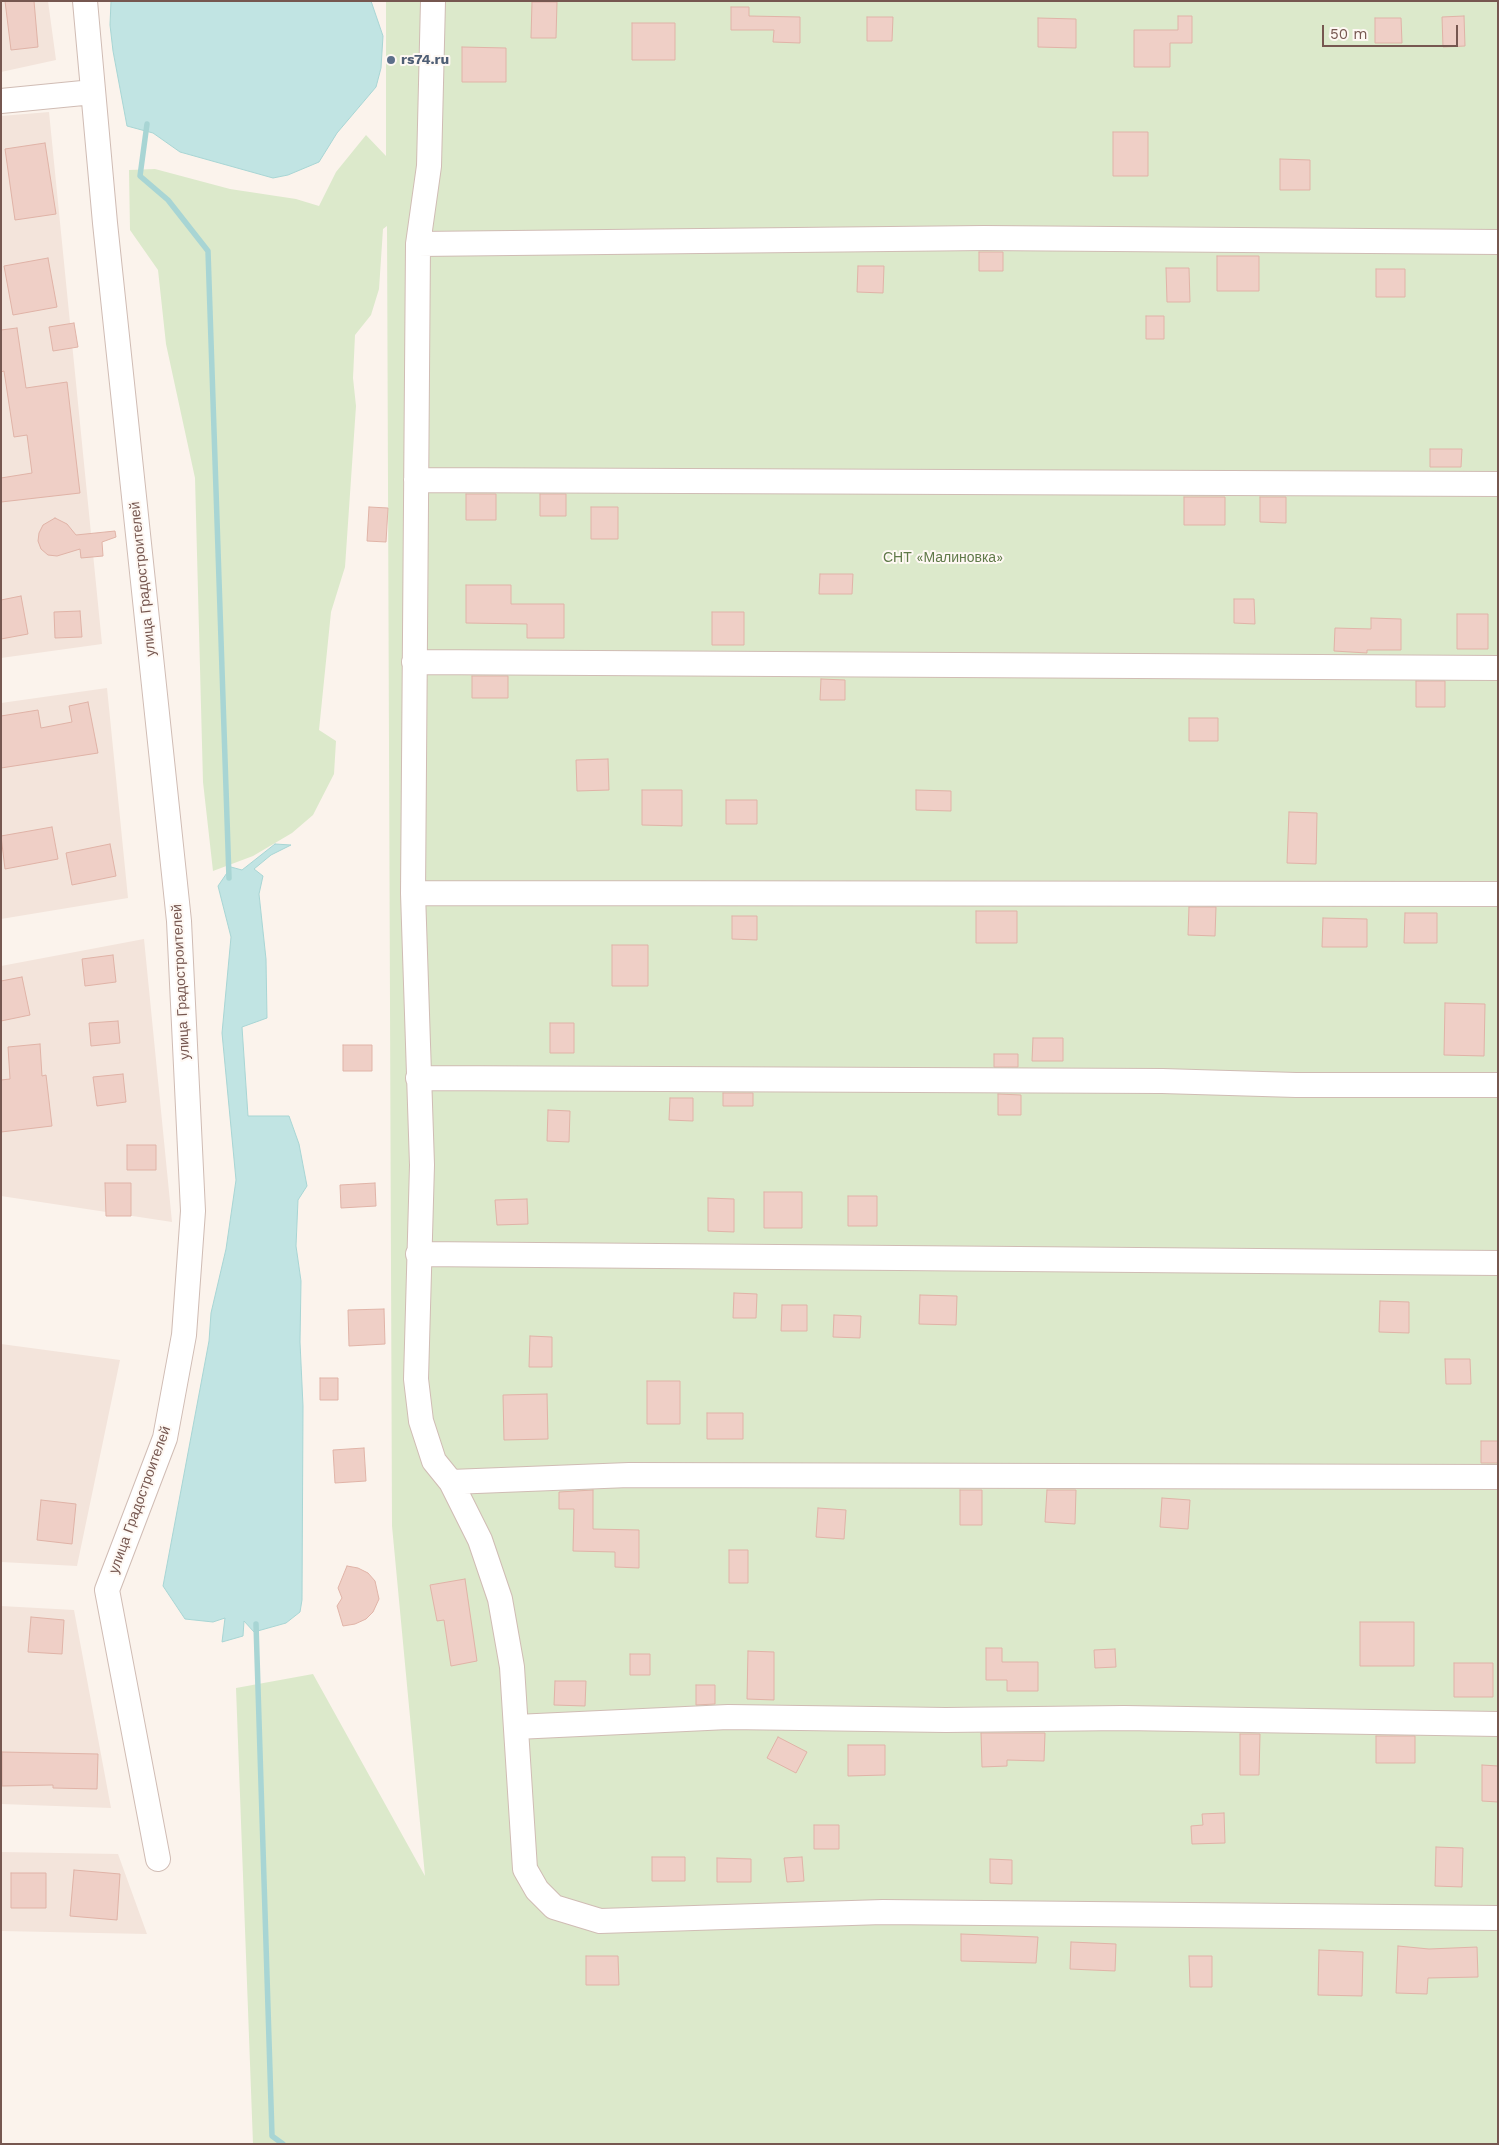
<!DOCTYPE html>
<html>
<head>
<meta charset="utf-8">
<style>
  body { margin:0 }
  #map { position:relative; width:1499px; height:2145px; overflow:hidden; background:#fbf3ec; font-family:"Work Sans",sans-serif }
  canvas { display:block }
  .frame { position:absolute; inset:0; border:2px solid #765750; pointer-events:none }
  .scale { position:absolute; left:1322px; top:25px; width:136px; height:22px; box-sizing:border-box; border:2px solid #765750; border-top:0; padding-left:6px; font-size:15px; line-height:18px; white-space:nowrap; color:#765750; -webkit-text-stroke:4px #fef8f3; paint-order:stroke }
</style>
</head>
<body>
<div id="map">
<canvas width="1499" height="2145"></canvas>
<div class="frame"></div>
<div class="scale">50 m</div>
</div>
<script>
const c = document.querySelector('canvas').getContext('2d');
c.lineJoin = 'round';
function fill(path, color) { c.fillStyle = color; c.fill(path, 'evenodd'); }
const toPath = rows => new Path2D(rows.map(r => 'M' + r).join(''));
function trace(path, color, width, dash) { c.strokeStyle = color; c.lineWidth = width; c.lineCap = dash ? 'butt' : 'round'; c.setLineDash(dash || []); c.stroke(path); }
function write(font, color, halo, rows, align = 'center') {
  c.font = font + ' "Work Sans",sans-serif'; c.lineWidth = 4; c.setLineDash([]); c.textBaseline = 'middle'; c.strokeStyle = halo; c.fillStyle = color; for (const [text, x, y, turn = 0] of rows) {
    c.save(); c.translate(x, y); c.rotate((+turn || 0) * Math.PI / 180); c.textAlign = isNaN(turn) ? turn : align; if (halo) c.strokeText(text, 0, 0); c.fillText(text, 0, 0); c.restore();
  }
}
fill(toPath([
  [1,1,48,1,56,60,1,72],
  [49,112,102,644,1,658,1,116],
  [107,688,128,898,1,919,1,703],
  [144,939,172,1222,1,1196,1,966],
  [1,1344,120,1360,77,1566,1,1562],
  [1,1606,74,1610,111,1808,1,1804],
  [1,1852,118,1854,147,1934,1,1931]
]), '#f3e4db');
fill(toPath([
  [386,1,1498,1,1498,2144,253,2144,236,1688,313,1674,425,1876,392,1526,387,226,383,229,379,289,371,315,355,335,353,378,356,406,345,567,331,612,319,730,336,741,334,774,313,815,292,833,253,856,213,871,203,782,195,478,166,344,158,270,130,230,129,170,155,169,230,189,296,199,319,206,336,172,366,135,386,156]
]), '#dce9cb');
const water = toPath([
  [111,1,371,1,383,36,381,68,376,87,337,133,319,162,288,175,273,178,180,152,153,133,127,126,113,51,110,25,111,1],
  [275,844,291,845,271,855,254,869,263,876,259,894,266,959,267,1018,242,1027,248,1116,289,1116,299,1144,307,1186,298,1200,296,1246,301,1281,300,1342,303,1406,302,1600,300,1612,286,1623,254,1632,244,1621,243,1636,222,1642,225,1618,213,1622,185,1619,163,1586,209,1341,211,1313,226,1249,236,1180,222,1033,231,937,218,886,231,867,242,870,275,844]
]);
fill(water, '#c1e4e3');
trace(water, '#a8d5d4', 1);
trace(toPath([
  [147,124,140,176,168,200,208,251,229,878],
  [256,1624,272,2136,283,2144]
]), '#a8d5d4', 5.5);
const building = toPath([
  [5,1,34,1,38,47,11,50,5,1],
  [532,2,557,2,556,38,531,38,532,2],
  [731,7,749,7,749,16,800,17,800,43,773,42,774,30,731,30,731,7],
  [1178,16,1192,16,1192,43,1170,43,1170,67,1134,67,1134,30,1178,30,1178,16],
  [1464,16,1465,46,1443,47,1442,17,1464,16],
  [867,17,893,17,892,41,867,41,867,17],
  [1038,18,1076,19,1076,48,1038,47,1038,18],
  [1375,18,1401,18,1402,43,1375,43,1375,18],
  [632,23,675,23,675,60,632,60,632,23],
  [462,47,506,48,506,82,462,82,462,47],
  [1113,132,1148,132,1148,176,1113,176,1113,132],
  [45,143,56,214,15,220,5,149,45,143],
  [1280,159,1310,160,1310,190,1280,190,1280,159],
  [979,252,1003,252,1003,271,979,271,979,252],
  [1217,256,1259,256,1259,291,1217,291,1217,256],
  [48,258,57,307,13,315,4,266,48,258],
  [858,266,884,266,883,293,857,292,858,266],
  [1166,268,1189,268,1190,302,1167,302,1166,268],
  [1376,269,1405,269,1405,297,1376,297,1376,269],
  [1146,316,1164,316,1164,339,1146,339,1146,316],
  [74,323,78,347,53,351,49,327,74,323],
  [17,328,26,388,67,382,80,493,1,502,1,478,32,473,27,435,14,437,4,371,1,372,1,330,17,328],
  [1430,449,1462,449,1461,467,1430,467,1430,449],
  [466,494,496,494,496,520,466,520,466,494],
  [540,494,566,494,566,516,540,516,540,494],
  [1184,497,1225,497,1225,525,1184,525,1184,497],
  [1260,497,1286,497,1286,523,1260,522,1260,497],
  [369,507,388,508,386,542,367,541,369,507],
  [591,507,618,507,618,539,591,539,591,507],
  [55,518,67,524,76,535,115,531,116,537,102,542,103,556,81,558,80,549,57,556,48,555,41,549,38,541,39,533,43,525,55,518],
  [820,574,853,574,852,594,819,594,820,574],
  [466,585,511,585,511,604,564,604,564,638,527,638,527,624,466,623,466,585],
  [21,596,28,634,1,639,1,600,21,596],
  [1234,599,1254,599,1255,624,1234,623,1234,599],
  [80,611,82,637,55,638,54,612,80,611],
  [712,612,744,612,744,645,712,645,712,612],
  [1457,614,1488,614,1488,649,1457,649,1457,614],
  [1371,618,1401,619,1401,650,1367,650,1367,653,1334,651,1335,628,1371,629,1371,618],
  [472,676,508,676,508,698,472,698,472,676],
  [821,679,845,680,845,700,820,700,821,679],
  [1416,681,1445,681,1445,707,1416,707,1416,681],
  [88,702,98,753,1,768,1,716,38,710,41,728,72,722,69,706,88,702],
  [1189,718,1218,718,1218,741,1189,741,1189,718],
  [608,759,609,790,577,791,576,760,608,759],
  [642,790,682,790,682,826,642,825,642,790],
  [916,790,951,791,951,811,916,810,916,790],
  [726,800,757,800,757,824,726,824,726,800],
  [1289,812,1317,813,1316,864,1287,863,1289,812],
  [52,827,58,859,5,869,1,836,52,827],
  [110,844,116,876,72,885,66,853,110,844],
  [1189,907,1216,907,1215,936,1188,935,1189,907],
  [976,911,1017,911,1017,943,976,943,976,911],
  [1405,913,1437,913,1437,943,1404,943,1405,913],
  [732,916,757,916,757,940,732,939,732,916],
  [1323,918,1367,919,1367,947,1322,947,1323,918],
  [612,945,648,945,648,986,612,986,612,945],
  [113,955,116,982,85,986,82,959,113,955],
  [22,977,30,1015,1,1021,1,981,22,977],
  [1445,1003,1485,1004,1484,1056,1444,1055,1445,1003],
  [118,1021,120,1043,91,1046,89,1023,118,1021],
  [550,1023,574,1023,574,1053,550,1053,550,1023],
  [1033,1038,1063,1038,1063,1061,1032,1061,1033,1038],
  [40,1044,42,1076,46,1075,52,1126,1,1132,1,1080,10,1079,8,1047,40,1044],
  [343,1045,372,1045,372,1071,343,1071,343,1045],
  [994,1054,1018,1054,1018,1067,994,1067,994,1054],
  [123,1074,126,1102,97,1106,93,1077,123,1074],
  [723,1093,753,1093,753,1106,723,1106,723,1093],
  [998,1094,1021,1095,1021,1115,998,1115,998,1094],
  [670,1098,693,1098,693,1121,669,1120,670,1098],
  [548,1110,570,1111,569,1142,547,1141,548,1110],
  [127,1145,156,1145,156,1170,127,1170,127,1145],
  [105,1183,131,1183,131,1216,106,1216,105,1183],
  [375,1183,376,1206,341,1208,340,1185,375,1183],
  [764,1192,802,1192,802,1228,764,1228,764,1192],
  [848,1196,877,1196,877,1226,848,1226,848,1196],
  [708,1198,734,1199,734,1232,708,1231,708,1198],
  [527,1199,528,1224,497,1225,495,1200,527,1199],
  [734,1293,757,1294,756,1318,733,1318,734,1293],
  [920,1295,957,1296,956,1325,919,1324,920,1295],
  [1380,1301,1409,1302,1409,1333,1379,1332,1380,1301],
  [782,1305,807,1305,807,1331,781,1331,782,1305],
  [384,1309,385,1344,349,1346,348,1310,384,1309],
  [834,1315,861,1316,860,1338,833,1337,834,1315],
  [530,1336,552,1337,552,1367,529,1367,530,1336],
  [1445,1359,1470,1359,1471,1384,1446,1384,1445,1359],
  [320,1378,338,1378,338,1400,320,1400,320,1378],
  [647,1381,680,1381,680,1424,647,1424,647,1381],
  [547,1394,548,1439,504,1440,503,1395,547,1394],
  [707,1413,743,1413,743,1439,707,1439,707,1413],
  [1481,1441,1498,1441,1498,1463,1481,1463,1481,1441],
  [364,1448,366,1481,335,1483,333,1450,364,1448],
  [593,1490,593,1529,639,1530,639,1568,615,1567,615,1552,573,1551,574,1509,559,1509,559,1492,593,1490],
  [960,1490,982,1490,982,1525,960,1525,960,1490],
  [1047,1490,1076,1490,1075,1524,1045,1522,1047,1490],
  [1162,1498,1190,1500,1188,1529,1160,1527,1162,1498],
  [41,1500,76,1504,72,1544,37,1540,41,1500],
  [818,1508,846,1510,844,1539,816,1537,818,1508],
  [729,1550,748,1550,748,1583,729,1583,729,1550],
  [347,1566,358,1568,368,1573,375,1581,379,1599,373,1612,366,1619,355,1624,343,1626,337,1606,342,1598,338,1588,347,1566],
  [465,1579,477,1661,451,1666,444,1620,437,1621,430,1585,465,1579],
  [31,1617,64,1620,62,1654,28,1652,31,1617],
  [1360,1622,1414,1622,1414,1666,1360,1666,1360,1622],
  [986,1648,1002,1648,1002,1662,1038,1662,1038,1691,1007,1691,1007,1680,986,1680,986,1648],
  [1115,1649,1116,1667,1095,1668,1094,1650,1115,1649],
  [748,1651,774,1652,774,1700,747,1699,748,1651],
  [630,1654,650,1654,650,1675,630,1675,630,1654],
  [1454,1663,1493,1663,1493,1697,1454,1697,1454,1663],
  [555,1681,586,1681,585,1706,554,1705,555,1681],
  [696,1685,715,1685,715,1704,696,1705,696,1685],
  [981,1733,1045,1733,1044,1761,1007,1760,1007,1766,982,1767,981,1733],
  [1240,1734,1260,1734,1259,1775,1240,1775,1240,1734],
  [1376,1736,1415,1736,1415,1763,1376,1763,1376,1736],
  [778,1737,807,1752,796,1773,767,1758,778,1737],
  [848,1745,885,1745,885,1775,848,1776,848,1745],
  [2,1752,98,1754,97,1789,53,1788,53,1785,2,1786,2,1752],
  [1482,1765,1498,1766,1498,1802,1482,1801,1482,1765],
  [1224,1813,1225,1843,1192,1844,1191,1826,1203,1825,1202,1814,1224,1813],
  [814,1825,839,1825,839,1849,814,1849,814,1825],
  [1436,1847,1463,1848,1462,1887,1435,1886,1436,1847],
  [652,1857,685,1857,685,1881,652,1881,652,1857],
  [802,1857,804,1881,787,1882,784,1858,802,1857],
  [717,1858,751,1859,751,1882,717,1882,717,1858],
  [990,1859,1012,1860,1012,1884,990,1883,990,1859],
  [74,1870,120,1874,117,1920,70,1916,74,1870],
  [11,1873,46,1873,46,1908,11,1908,11,1873],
  [961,1934,1038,1937,1036,1963,961,1961,961,1934],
  [1071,1942,1116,1944,1115,1971,1070,1969,1071,1942],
  [1398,1946,1429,1949,1477,1947,1478,1977,1428,1978,1427,1994,1396,1993,1398,1946],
  [1319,1950,1363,1952,1362,1996,1318,1995,1319,1950],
  [586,1956,618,1956,619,1985,586,1985,586,1956],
  [1189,1956,1212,1956,1212,1987,1190,1987,1189,1956]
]);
fill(building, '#efcfc6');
trace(building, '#e0b3a7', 1);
const minor = toPath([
  [85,1,105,223,179,921,193,1211,184,1335,165,1438,107,1590,158,1859],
  [433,1,429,166,418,244,413,893,422,1165,416,1379,421,1421,434,1461,451,1482,480,1540,500,1599,512,1667,525,1869,537,1890,554,1907,600,1921,883,1912,1498,1918],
  [1,101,93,92],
  [418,244,984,238,1498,242],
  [416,480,1498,484],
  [414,662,1498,668],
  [413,893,1498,894],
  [418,1078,1162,1081,1296,1085,1498,1085],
  [418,1254,1498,1263],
  [451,1482,629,1475,1498,1477],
  [516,1727,728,1717,946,1720,1124,1718,1498,1724]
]);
trace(minor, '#d0bcb4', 26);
trace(minor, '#fff', 24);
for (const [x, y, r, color] of [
  [391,60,5,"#5c6f8a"]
]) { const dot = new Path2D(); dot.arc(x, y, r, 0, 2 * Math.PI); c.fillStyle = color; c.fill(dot); trace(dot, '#fef8f3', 2); }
write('bold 14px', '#4e5e75', '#fef8f3', [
  ["rs74.ru",401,60]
], 'left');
write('14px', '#607a49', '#fef8f3', [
  ["СНТ «Малиновка»",943,558]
]);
write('14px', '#765750', '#fef8f3', [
  ["улица Градостроителей",143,579,-96],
  ["улица Градостроителей",181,982,-93],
  ["улица Градостроителей",140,1500,-70]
]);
</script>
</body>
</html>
